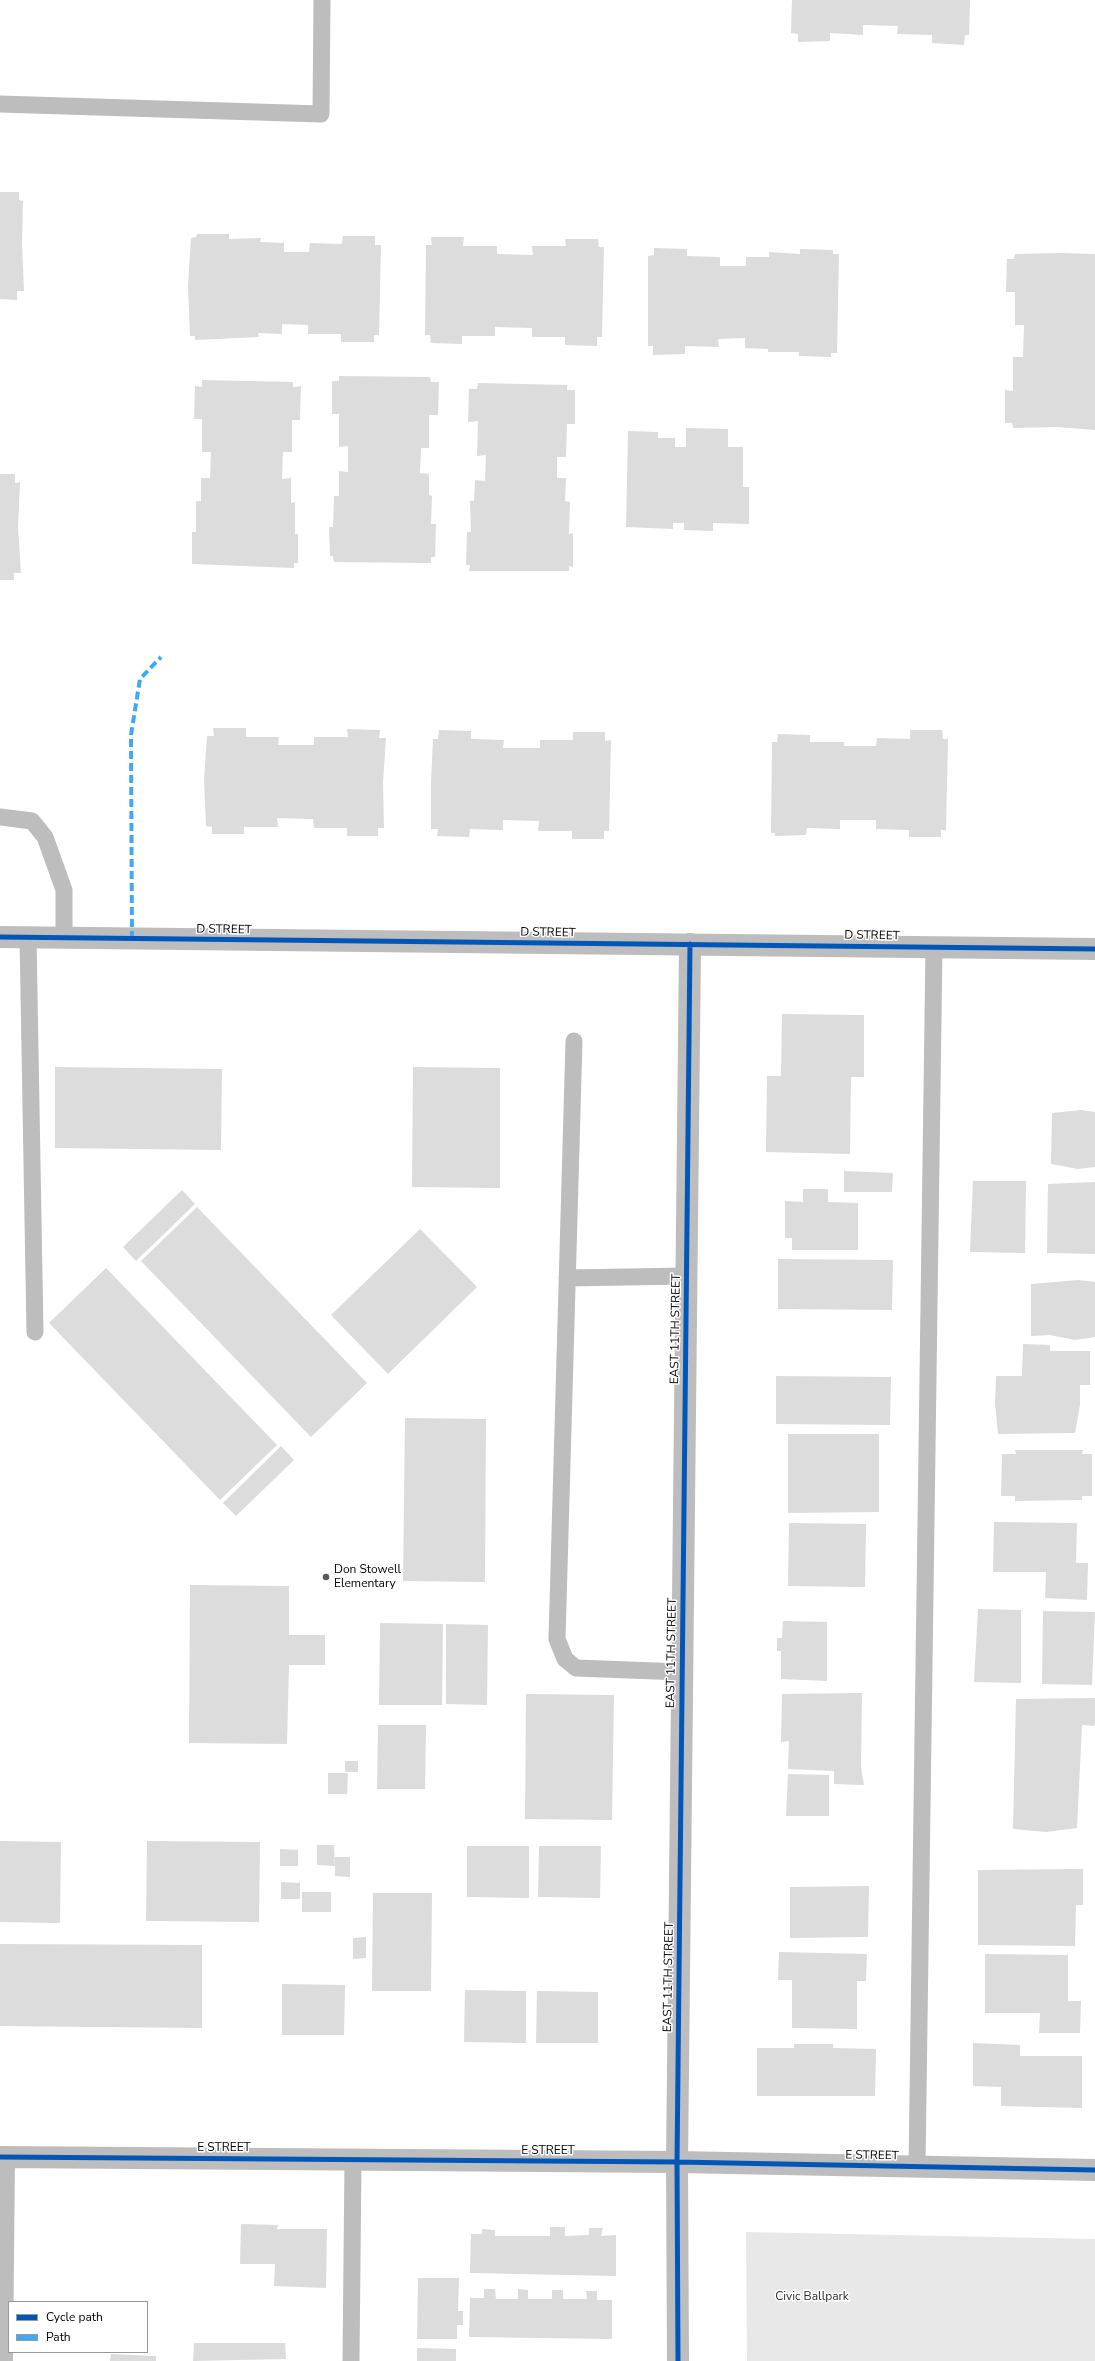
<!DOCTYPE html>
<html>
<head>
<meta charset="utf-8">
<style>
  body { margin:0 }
  #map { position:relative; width:1095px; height:2361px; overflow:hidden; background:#fff; font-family:"Nunito Sans",sans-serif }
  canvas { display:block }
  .legend { position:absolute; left:8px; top:2301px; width:140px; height:52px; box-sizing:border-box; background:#fff; border:1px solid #999; margin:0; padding:5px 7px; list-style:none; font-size:12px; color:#000 }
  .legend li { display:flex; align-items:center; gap:8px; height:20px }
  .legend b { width:20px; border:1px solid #999 }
</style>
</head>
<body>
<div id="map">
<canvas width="1095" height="2361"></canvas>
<ul class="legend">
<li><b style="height:5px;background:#0057b8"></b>Cycle path</li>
<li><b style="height:5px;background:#3fa9f5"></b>Path</li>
</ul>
</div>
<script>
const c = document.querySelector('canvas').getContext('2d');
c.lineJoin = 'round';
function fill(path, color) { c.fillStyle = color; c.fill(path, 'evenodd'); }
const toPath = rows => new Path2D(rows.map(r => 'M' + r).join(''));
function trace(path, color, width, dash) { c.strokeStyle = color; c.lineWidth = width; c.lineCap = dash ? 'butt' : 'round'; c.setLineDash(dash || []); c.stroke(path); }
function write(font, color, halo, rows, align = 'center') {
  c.font = font + ' "Nunito Sans",sans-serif'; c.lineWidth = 3; c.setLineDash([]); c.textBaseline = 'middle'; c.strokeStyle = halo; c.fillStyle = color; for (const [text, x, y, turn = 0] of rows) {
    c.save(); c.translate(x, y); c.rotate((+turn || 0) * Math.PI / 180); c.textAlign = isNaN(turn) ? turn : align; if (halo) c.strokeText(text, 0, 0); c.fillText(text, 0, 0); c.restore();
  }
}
fill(toPath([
  [746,2232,1095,2239,1095,2361,747,2361]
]), '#e8e8e8');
fill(toPath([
  [792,0,970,0,969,35,965,35,964,45,932,43,932,35,897,34,898,26,863,25,863,35,830,33,830,41,798,42,798,34,791,33],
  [0,192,19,192,19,200,23,201,22,244,24,291,17,291,17,300,0,299],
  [197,234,229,234,229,239,261,238,260,242,284,243,284,252,309,252,310,243,342,244,343,236,375,236,375,245,381,245,379,335,374,335,374,342,341,342,341,334,308,334,308,325,282,324,282,334,258,333,259,337,195,340,195,336,190,336,188,286,191,238,196,237],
  [431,237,464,237,463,246,497,246,497,254,533,255,532,246,566,246,565,239,598,239,599,247,604,247,602,337,597,337,597,346,565,345,565,337,532,337,532,328,495,327,495,336,462,336,462,344,431,343,430,335,425,335,426,245,432,245],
  [654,248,687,249,687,256,720,257,720,266,746,266,746,257,769,257,769,252,800,254,800,249,833,250,833,254,839,254,837,353,831,353,831,357,799,356,799,352,768,352,768,349,745,348,745,338,718,339,719,347,685,346,685,354,653,355,653,346,648,346,648,256,654,255],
  [1062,253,1095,254,1095,430,1057,427,1013,428,1012,423,1005,423,1005,390,1013,391,1013,357,1023,357,1024,325,1015,325,1015,292,1006,292,1007,259,1014,259,1015,254],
  [339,376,430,377,431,382,439,382,438,415,429,415,429,448,421,448,420,473,429,474,429,495,432,496,431,524,436,524,435,557,431,557,431,563,334,562,333,556,330,556,329,527,333,527,334,496,339,496,339,471,348,472,348,446,339,447,339,414,332,414,332,381,339,381],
  [202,380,293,382,293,387,301,386,300,420,292,420,292,452,283,452,282,479,291,478,291,503,295,502,295,534,298,534,298,563,294,563,294,568,192,564,192,532,196,532,196,501,201,501,201,478,210,478,211,452,202,452,202,419,194,419,195,386,202,387],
  [478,383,567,385,567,390,575,390,575,424,567,424,566,457,557,457,557,478,566,478,565,501,570,502,569,534,573,533,573,567,569,566,569,571,469,571,470,565,466,565,467,532,471,532,470,501,474,501,475,480,485,481,486,455,477,456,478,421,468,422,469,389,477,389],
  [686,428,728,429,728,447,743,447,743,487,749,487,749,524,713,523,713,531,684,530,684,523,673,523,673,529,626,527,628,431,658,432,658,438,675,438,675,447,686,447],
  [0,474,15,474,15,483,20,482,18,527,21,573,14,573,14,580,0,580],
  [213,728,246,728,246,737,279,737,278,745,314,745,314,737,348,737,347,729,380,730,379,738,386,738,383,782,384,828,378,828,378,836,347,836,347,828,314,828,313,819,277,818,278,827,244,827,244,834,212,834,212,827,206,826,204,780,207,736,214,736],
  [439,730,471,731,471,739,504,740,503,748,540,748,540,740,573,740,573,732,605,732,605,741,611,740,609,831,604,831,604,839,572,839,572,831,538,831,539,821,503,820,503,830,470,829,469,837,437,836,438,829,431,829,431,783,433,739,438,739],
  [910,730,942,730,943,739,948,739,946,830,941,830,941,837,909,837,909,830,876,829,876,820,840,820,840,829,807,828,806,835,775,836,775,833,771,833,772,742,777,742,778,734,810,735,810,742,844,742,844,746,876,746,877,738,910,739],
  [782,1014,864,1015,864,1077,851,1077,850,1154,766,1152,767,1076,781,1076],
  [55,1067,222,1069,221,1150,55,1148],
  [413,1067,500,1068,500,1188,412,1187],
  [1081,1110,1095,1112,1095,1167,1078,1169,1051,1164,1052,1113],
  [844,1171,893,1173,892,1192,844,1192],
  [973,1181,1026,1181,1025,1253,970,1252],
  [1095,1182,1095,1254,1047,1253,1048,1184],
  [803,1189,828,1189,828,1202,858,1203,858,1250,792,1250,792,1238,785,1238,785,1201,803,1202],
  [182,1190,195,1204,136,1261,123,1247],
  [197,1207,367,1383,311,1437,141,1261],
  [420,1229,477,1287,388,1374,331,1315],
  [778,1259,893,1260,892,1310,778,1309],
  [106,1268,277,1445,220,1500,49,1323],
  [1078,1280,1095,1282,1095,1337,1075,1340,1050,1335,1031,1336,1031,1284],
  [1023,1344,1050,1345,1050,1351,1090,1351,1090,1385,1080,1385,1080,1405,1075,1433,998,1434,995,1403,996,1376,1022,1376],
  [776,1376,891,1377,890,1425,776,1424],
  [405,1418,486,1419,485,1582,403,1581],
  [788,1434,879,1434,879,1512,788,1513],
  [281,1446,294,1460,236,1516,223,1503],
  [1015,1450,1083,1450,1082,1454,1092,1454,1092,1496,1082,1496,1082,1500,1015,1501,1015,1496,1001,1496,1002,1454,1016,1454],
  [994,1522,1077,1523,1076,1563,1088,1563,1087,1600,1045,1598,1046,1572,993,1572],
  [789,1523,866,1524,865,1587,788,1586],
  [190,1585,289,1586,289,1635,325,1635,325,1665,289,1665,287,1744,189,1743],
  [978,1609,1021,1610,1021,1683,974,1682],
  [1043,1611,1095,1612,1092,1685,1042,1684],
  [783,1621,827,1622,827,1681,781,1679,781,1651,777,1651,777,1638,782,1638],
  [380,1623,443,1624,442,1705,379,1705],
  [446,1624,488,1625,487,1705,446,1704],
  [862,1693,861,1767,864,1785,834,1784,834,1771,788,1769,789,1741,781,1742,782,1694],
  [526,1694,614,1695,612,1820,525,1819],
  [1095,1698,1095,1723,1094,1726,1082,1725,1077,1828,1046,1832,1013,1829,1016,1699],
  [378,1725,426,1725,425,1789,377,1789],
  [345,1761,358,1761,358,1772,345,1772],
  [328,1773,348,1773,347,1794,328,1794],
  [788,1774,829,1775,829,1816,786,1816],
  [0,1841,61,1842,60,1923,0,1922],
  [147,1841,260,1842,259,1922,146,1921],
  [317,1845,334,1845,335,1866,317,1865],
  [467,1846,529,1846,529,1898,467,1897],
  [539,1846,601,1846,600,1898,538,1897],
  [280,1849,298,1850,298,1866,280,1866],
  [335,1857,350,1857,350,1877,335,1876],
  [1083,1869,1083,1905,1076,1905,1075,1946,978,1945,978,1870],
  [281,1882,300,1883,300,1899,281,1899],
  [869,1886,868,1937,790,1938,790,1887],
  [302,1892,331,1892,331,1912,302,1912],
  [373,1893,432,1893,431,1991,372,1991],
  [366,1937,366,1958,353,1959,353,1938],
  [0,1944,202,1945,202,2028,0,2026],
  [779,1952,867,1954,866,1981,857,1981,857,2029,792,2028,792,1980,778,1980],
  [985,1954,1068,1955,1068,2001,1081,2001,1080,2033,1039,2033,1040,2013,985,2013],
  [282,1984,345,1985,344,2035,282,2035],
  [465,1990,526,1991,526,2043,464,2042],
  [537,1991,598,1992,598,2043,536,2043],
  [973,2043,1020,2045,1020,2056,1082,2056,1082,2108,1001,2106,1001,2087,973,2086],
  [794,2044,833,2044,833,2048,876,2049,875,2096,757,2096,757,2048,794,2048],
  [241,2224,278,2225,277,2229,327,2229,326,2288,274,2286,275,2264,240,2264],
  [550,2227,565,2227,565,2236,589,2235,589,2228,603,2228,601,2236,616,2235,616,2276,470,2273,471,2234,482,2234,482,2229,495,2230,495,2236,550,2236],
  [418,2278,459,2278,458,2311,463,2311,463,2325,457,2325,457,2339,417,2339],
  [484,2289,495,2289,496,2299,518,2299,518,2289,528,2290,528,2299,552,2299,552,2290,563,2290,563,2299,587,2299,586,2291,597,2291,597,2300,612,2300,612,2339,469,2337,470,2298,484,2298],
  [194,2343,285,2343,286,2359,193,2361],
  [417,2348,456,2349,456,2361,417,2361],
  [111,2354,156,2356,156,2361,110,2361]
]), '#dcdcdc');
trace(toPath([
  [0,104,321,114,322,0],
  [0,817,32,821,45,837,64,890,64,938],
  [28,937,35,1332],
  [574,1041,557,1639,565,1659,576,1668,682,1672],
  [567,1278,687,1276],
  [917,2167,934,947],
  [351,2361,353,2159]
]), '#bdbdbd', 17);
trace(toPath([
  [0,937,1095,949],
  [0,2157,677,2162,1095,2170],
  [2,2361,4,2157],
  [678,2361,677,2162,690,944]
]), '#bdbdbd', 22);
trace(toPath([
  [132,939,131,735,140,679,161,657]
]), '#3fa9f5', 4, [8, 4]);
trace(toPath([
  [0,937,1095,949],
  [0,2157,677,2162,1095,2170],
  [678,2361,677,2162,690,944]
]), '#0057b8', 5);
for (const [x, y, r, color] of [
  [326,1577,4,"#595959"]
]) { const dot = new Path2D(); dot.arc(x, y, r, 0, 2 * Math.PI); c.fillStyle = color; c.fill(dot); trace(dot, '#fff', 1.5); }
write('12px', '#000', '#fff', [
  ["D STREET",224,930,1],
  ["D STREET",548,933,1],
  ["D STREET",872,936,1],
  ["EAST 11TH STREET",676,1329,-89],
  ["EAST 11TH STREET",672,1653,-89],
  ["EAST 11TH STREET",669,1977,-89],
  ["E STREET",224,2148],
  ["E STREET",548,2151],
  ["E STREET",872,2156,1]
]);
write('12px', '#000', '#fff', [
  ["Don Stowell",334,1570],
  ["Elementary",334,1584]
], 'left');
write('12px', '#2d2d2d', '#fff', [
  ["Civic Ballpark",812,2297]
]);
</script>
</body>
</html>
